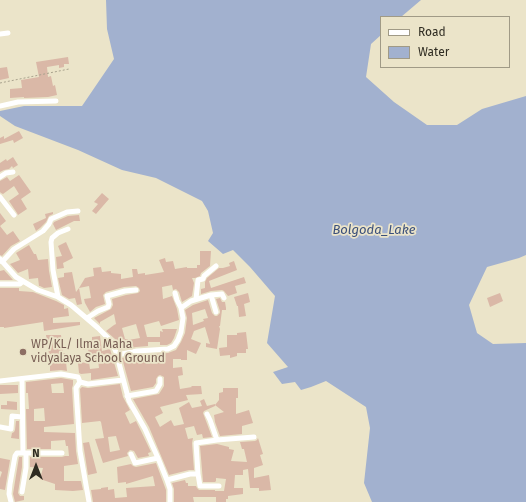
<!DOCTYPE html>
<html>
<head>
<meta charset="utf-8">
<style>
  body { margin:0 }
  #map { position:relative; width:526px; height:502px; overflow:hidden; background:#ebe4c9; font-family:"Fira Sans",sans-serif }
  canvas { display:block }
  .legend { position:absolute; left:380px; top:16px; width:130px; height:52px; box-sizing:border-box; background:#ebe4c9; border:1px solid #a09a86; margin:0; padding:5px 7px; list-style:none; font-size:12px; color:#2f2c22 }
  .legend li { display:flex; align-items:center; gap:8px; height:20px }
  .legend b { width:20px; border:1px solid #a09a86 }
  .north { position:absolute; left:16px; top:446px; width:40px; height:40px; -webkit-text-stroke:3px #ebe4c9; paint-order:stroke; rotate:0deg; font-size:11px; font-weight:700; line-height:16px; text-align:center; color:#2f2c22 }
  .north::after { content:''; display:block; margin:auto; width:14px; height:18px; background:#2f2c22; clip-path:polygon(50% 0,100% 100%,50% 72%,0 100%) }
</style>
</head>
<body>
<div id="map">
<canvas width="526" height="502"></canvas>
<ul class="legend">
<li><b style="height:5px;background:#fff"></b>Road</li>
<li><b style="height:11px;background:#a2b1cf"></b>Water</li>
</ul>
<div class="north">N</div>
</div>
<script>
const c = document.querySelector('canvas').getContext('2d');
c.lineJoin = 'round';
function fill(path, color) { c.fillStyle = color; c.fill(path, 'evenodd'); }
const toPath = rows => new Path2D(rows.map(r => 'M' + r).join(''));
function trace(path, color, width, dash) { c.strokeStyle = color; c.lineWidth = width; c.lineCap = dash ? 'butt' : 'round'; c.setLineDash(dash || []); c.stroke(path); }
function write(font, color, halo, rows, align = 'center') {
  c.font = font + ' "Fira Sans",sans-serif'; c.lineWidth = 3.5; c.setLineDash([]); c.textBaseline = 'middle'; c.strokeStyle = halo; c.fillStyle = color; for (const [text, x, y, turn = 0] of rows) {
    c.save(); c.translate(x, y); c.rotate((+turn || 0) * Math.PI / 180); c.textAlign = isNaN(turn) ? turn : align; if (halo) c.strokeText(text, 0, 0); c.fillText(text, 0, 0); c.restore();
  }
}
fill(toPath([
  [106,0,421,0,401,17,381,17,381,35,371,44,366,77,394,102,427,125,457,125,482,109,526,96,526,255,519,258,487,267,469,305,477,333,493,344,526,343,526,502,372,502,364,483,370,428,366,407,326,381,311,387,301,390,295,382,282,384,273,372,288,367,267,343,275,296,250,267,233,250,223,254,208,241,213,233,208,211,202,201,156,178,122,170,78,150,15,126,0,116,0,111,24,106,82,106,114,59,107,29]
]), '#a2b1cf');
fill(toPath([
  [68,57,69,64,64,64,64,67,59,68,59,65,47,67,48,77,51,76,53,86,55,85,57,95,48,97,24,98,24,97,10,98,10,89,22,88,21,80,39,77,36,62],
  [7,67,9,78,0,80,0,68],
  [19,131,23,138,14,143,13,140,0,144,0,138,4,136,4,139],
  [13,157,18,165,13,168,12,166,9,169,4,170,0,172,0,163,6,159,7,161],
  [19,175,31,192,21,199,27,209,18,215,17,213,9,201,19,194,14,186,3,194,1,193,0,192,0,181,7,177,10,181],
  [102,193,109,199,96,214,92,211,98,204,94,202],
  [53,212,53,214,49,216,46,222,40,228,36,231,33,224,46,218,45,214],
  [0,213,6,221,0,226,7,235,13,231,20,241,11,246,2,256,0,255],
  [79,215,80,221,74,221,56,230,53,224,54,222,68,216],
  [66,242,73,258,63,263,64,268,57,269,56,257,62,256,58,246],
  [29,245,34,254,36,254,38,260,48,259,49,271,52,287,44,288,40,286,39,286,38,278,29,279,28,269,18,273,10,264,20,260,16,253],
  [200,251,211,251,210,266,201,273,200,276,195,278,192,278,194,283,192,296,182,302,179,292,176,289,173,290,172,285,162,287,163,299,172,296,177,309,179,320,161,326,159,321,144,325,147,337,160,337,160,331,163,332,162,329,177,329,174,338,171,343,167,345,160,345,160,342,148,342,148,346,136,347,120,350,119,348,120,348,115,339,106,331,114,325,116,324,114,314,100,322,100,324,94,318,111,309,113,305,112,299,126,295,138,293,140,291,139,288,136,286,124,287,106,292,103,295,105,304,96,307,90,312,85,303,84,299,91,298,89,286,79,288,85,278,94,276,93,268,101,267,102,272,111,271,111,273,121,274,121,279,133,277,132,269,137,269,138,274,145,273,145,275,164,272,159,260,165,258,166,262,173,261,175,269,187,267,187,268,197,268,197,265,200,265],
  [136,324,140,338,128,340,128,339,125,339,122,328],
  [234,261,237,270,209,281,211,288,244,277,246,283,235,286,237,293,228,296,224,291,222,290,211,291,201,294,201,289,205,288,205,282,207,278,219,268,223,268,230,266,229,263],
  [4,270,13,280,0,280,0,271],
  [72,272,76,292,79,288,82,304,77,305,75,298,69,299,62,295,58,278,64,277,64,273],
  [0,288,19,288,19,291,33,292,56,301,64,305,64,309,68,308,69,316,53,318,53,323,80,322,80,325,44,331,43,322,4,328,4,327,0,327],
  [248,293,250,302,244,304,246,316,239,317,238,306,237,306,234,297],
  [500,293,503,301,490,307,487,298],
  [220,298,222,302,225,302,226,308,226,310,222,310,220,326,219,326,220,329,217,349,206,347,206,343,210,344,205,327,194,331,191,339,201,343,196,354,187,350,187,360,181,360,181,359,173,359,173,368,182,367,183,375,178,376,180,389,192,387,191,386,201,386,202,394,186,395,188,400,160,407,163,413,155,417,160,427,171,420,174,426,184,424,179,408,189,402,192,408,202,406,200,401,204,399,207,406,215,404,215,406,204,411,203,413,212,437,203,438,202,434,197,435,194,426,185,428,188,439,193,438,192,443,194,470,189,470,169,475,149,427,133,399,159,394,164,386,164,377,160,375,158,376,156,379,156,383,153,387,131,391,122,358,138,355,168,353,176,350,181,342,185,333,187,318,185,310,193,305,208,300,212,313,215,316,217,316,220,313,220,311,216,299],
  [205,309,208,318,203,319,204,321,193,325,192,313],
  [246,332,248,349,246,349,246,353,237,353,237,356,230,358,230,355,220,356,219,348,227,347,227,335,237,335,237,333],
  [46,335,61,335,63,353,65,353,67,371,61,370,50,371,50,364,54,363,52,354,49,354],
  [100,336,102,351,110,349,118,376,91,380,91,373,81,374,79,373,78,363,89,362,90,369,99,368,98,359,90,361,88,349,83,350,82,343,92,342,92,337],
  [61,378,73,380,73,385,72,388,74,424,44,427,44,432,75,433,76,451,78,464,64,466,64,481,81,481,83,490,73,491,55,490,55,484,40,479,43,468,30,467,30,457,62,457,65,456,69,456,68,446,66,446,65,440,51,441,51,449,27,449,26,409,29,409,28,393,26,393,26,382],
  [63,383,64,393,52,393,51,384],
  [34,409,44,408,45,421,34,421],
  [120,384,123,397,130,410,125,413,130,424,136,421,141,431,151,452,148,453,149,456,138,458,134,451,130,450,127,453,128,456,103,463,95,439,104,438,101,422,100,421,82,423,80,389,82,387,88,388],
  [116,436,120,450,110,452,108,437],
  [0,385,18,385,18,393,0,394],
  [223,388,238,388,238,398,236,398,236,414,249,410,253,423,242,426,242,434,220,436,215,422,214,415,224,412,215,405,219,400,219,393,223,392],
  [7,401,17,402,17,410,1,409,1,405,7,405],
  [16,421,19,421,19,439,11,438,12,433,14,432,15,430],
  [258,438,263,454,260,455,263,465,254,468,254,478,269,475,271,490,259,491,259,488,250,488,248,469,243,470,243,475,235,475,234,488,243,488,243,494,228,496,228,499,226,499,226,502,216,502,216,497,193,497,194,502,174,502,174,489,172,483,185,480,186,483,188,483,188,486,196,486,197,488,199,490,215,490,215,491,224,491,226,479,216,478,216,481,215,482,203,482,200,446,217,444,229,447,229,449,234,450,231,461,247,462,244,449,242,449,240,442,255,441,257,440],
  [89,442,97,473,88,475,83,443],
  [19,457,22,457,22,467,18,493,20,496,24,496,24,500,15,502,13,494],
  [0,458,10,460,5,490,0,489,0,478,2,472,0,471],
  [156,463,166,490,166,502,93,502,91,490,101,489,101,488,108,487,108,490,114,489,115,498,127,497,126,488,155,486,153,476,126,484,126,482,118,483,117,467,131,464,133,466,136,467]
]), '#dab8a7');
trace(toPath([
  [0,83,69,69]
]), '#a8a28d', 1, [2, 2]);
trace(toPath([
  [0,34,8,33],
  [0,106,18,102,56,101],
  [0,177,6,173,13,172],
  [0,197,14,215],
  [0,259,16,277,38,290,58,297,71,305,98,328,111,341,116,352,129,401,145,429,158,458,167,480,170,489,170,502],
  [2,262,14,249,43,231,49,224,51,219,67,212,78,211],
  [0,284,20,284,23,281],
  [211,295,222,294,224,298],
  [58,297,53,270,51,242,52,238,58,233,68,229],
  [196,299,198,280,203,279,204,276,216,266],
  [181,308,191,301,211,295,216,312],
  [87,318,98,311,108,307,109,304,107,296,125,291,136,290],
  [117,355,137,351,168,349,174,346,178,340,181,332,183,318,181,308,177,300,175,293],
  [22,379,23,453],
  [0,381,61,374,78,377,80,382],
  [127,396,156,391,160,384,160,379],
  [0,427,11,429,12,416,22,417],
  [217,440,254,437],
  [131,454,135,463,158,458],
  [198,474,200,486,219,486],
  [167,480,190,474,198,474,196,443,217,440,210,420,207,414],
  [22,492,26,468,26,453],
  [11,502,9,494,10,484,15,456,17,453,62,453],
  [89,502,80,451,76,388,80,382,88,384,123,380]
]), '#fff', 5);
for (const [x, y, r, color] of [
  [23,352,4,"#8d6e63"]
]) { const dot = new Path2D(); dot.arc(x, y, r, 0, 2 * Math.PI); c.fillStyle = color; c.fill(dot); trace(dot, '#ebe4c9', 1.5); }
write('12px', '#785e54', '#ebe4c9', [
  ["WP/KL/ Ilma Maha",31,345],
  ["vidyalaya School Ground",31,359]
], 'left');
write('italic 13px', '#3a4f7a', '#ebe4c9', [
  ["Bolgoda_Lake",374,230]
]);
</script>
</body>
</html>
